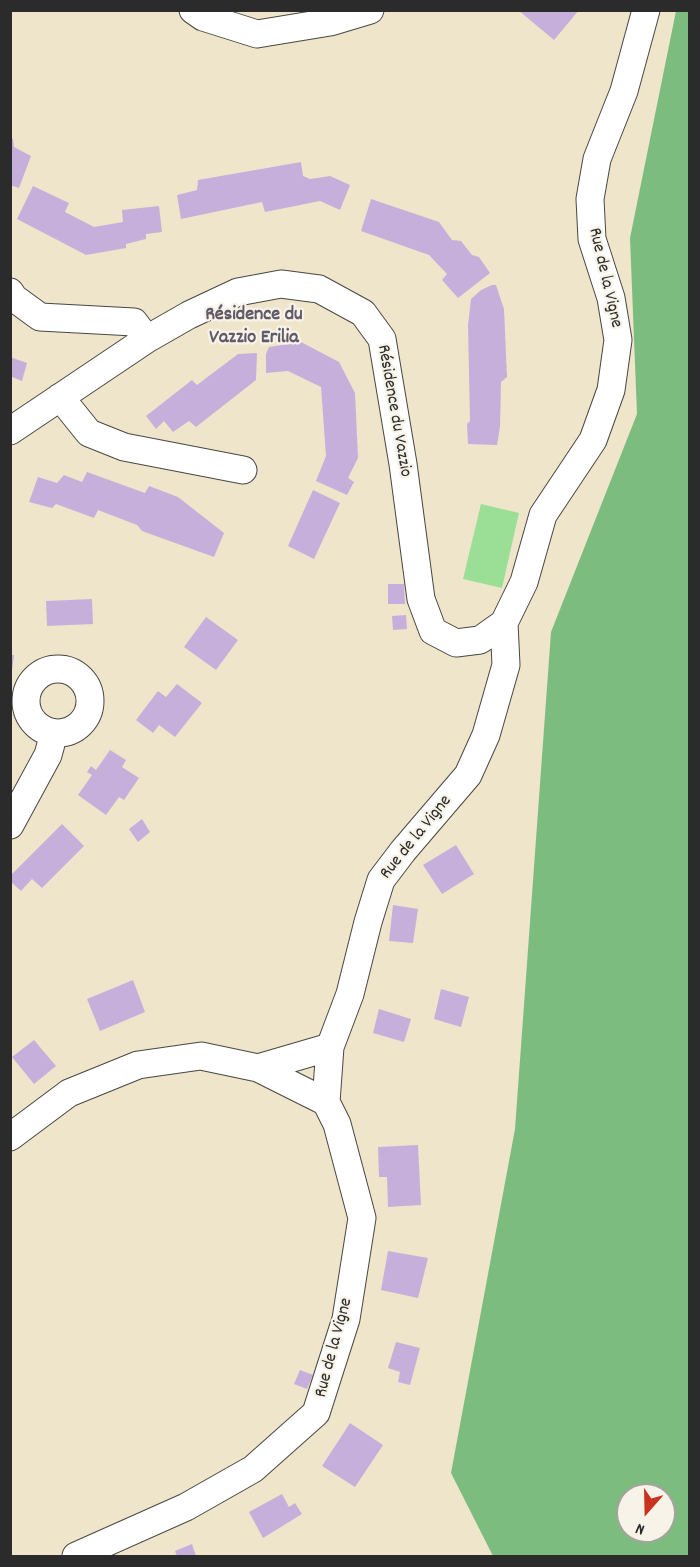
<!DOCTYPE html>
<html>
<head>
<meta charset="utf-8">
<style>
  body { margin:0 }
  #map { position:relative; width:700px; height:1567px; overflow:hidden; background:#efe5ca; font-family:Dekko,sans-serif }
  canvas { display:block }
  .frame { position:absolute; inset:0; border:12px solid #2b2b2b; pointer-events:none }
  .north { position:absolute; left:616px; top:1483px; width:60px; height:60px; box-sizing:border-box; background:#f7f3e8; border:2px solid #a5a39c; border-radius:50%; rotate:200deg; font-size:16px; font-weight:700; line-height:24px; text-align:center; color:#2b2b2b }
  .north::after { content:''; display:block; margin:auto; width:21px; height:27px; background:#c8321e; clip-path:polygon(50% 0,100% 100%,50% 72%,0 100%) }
</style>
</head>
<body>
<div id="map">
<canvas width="700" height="1567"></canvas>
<div class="frame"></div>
<div class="north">N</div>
</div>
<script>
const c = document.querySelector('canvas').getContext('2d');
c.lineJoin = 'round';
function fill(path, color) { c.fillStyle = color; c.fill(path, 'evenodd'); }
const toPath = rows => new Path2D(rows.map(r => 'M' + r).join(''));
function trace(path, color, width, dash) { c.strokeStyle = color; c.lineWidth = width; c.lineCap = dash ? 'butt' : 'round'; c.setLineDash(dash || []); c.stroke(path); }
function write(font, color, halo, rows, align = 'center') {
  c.font = font + ' Dekko,sans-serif'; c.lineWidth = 4.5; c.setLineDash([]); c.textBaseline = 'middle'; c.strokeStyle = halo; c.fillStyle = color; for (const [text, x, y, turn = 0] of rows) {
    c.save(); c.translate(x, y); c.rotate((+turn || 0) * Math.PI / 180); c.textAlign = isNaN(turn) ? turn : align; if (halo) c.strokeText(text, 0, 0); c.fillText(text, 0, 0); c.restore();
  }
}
fill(toPath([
  [481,504,519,513,502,588,463,579]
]), '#9bde96');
fill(toPath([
  [676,11,690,11,689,1556,493,1556,451,1473,515,1129,551,632,637,414,630,238],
  [628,1495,664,1495,664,1531,628,1531]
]), '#7cbd7f');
fill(toPath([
  [518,10,579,10,554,40],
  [10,138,13,139,14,147,31,156,19,188,10,185],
  [301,162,303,176,310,179,330,176,350,185,340,210,320,201,265,212,262,202,181,219,177,195,197,190,198,180],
  [33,186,69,203,65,212,94,227,123,222,122,210,159,206,162,232,146,234,146,239,126,244,126,248,86,255,17,219],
  [371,199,439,222,452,240,461,241,472,255,479,257,490,273,458,298,442,280,447,274,429,255,361,231],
  [492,285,496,285,504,309,507,377,501,382,500,427,497,445,468,444,467,424,470,421,468,325,471,299,481,290],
  [301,342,339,362,355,393,358,458,348,478,354,482,347,495,316,481,326,456,321,387,288,371,266,373,266,354,269,347],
  [257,353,256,380,196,427,189,421,173,432,164,421,156,429,146,416,192,380,197,385,238,354],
  [10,357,27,363,22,381,10,376],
  [87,472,145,493,149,486,178,497,224,533,214,557,142,531,137,525,98,510,94,518,56,504,52,508,29,502,38,477,57,483,64,475,82,482],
  [313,490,340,503,314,559,288,546],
  [388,584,404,584,405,604,388,604],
  [92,599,93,624,47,626,46,601],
  [406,615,407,629,393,630,392,616],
  [206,617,238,640,216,670,184,647],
  [10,655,14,655,12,671,10,671],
  [177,684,202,703,175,737,159,725,153,733,136,720,158,691,166,697],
  [110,750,126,760,122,767,139,778,124,800,119,797,106,815,78,795,92,775,87,772,91,766,96,770],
  [142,819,150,832,138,842,129,829],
  [62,824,84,846,42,888,32,879,21,891,10,881,10,876],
  [456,845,474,874,442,894,423,865],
  [393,905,418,909,413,943,389,941],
  [133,980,145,1012,100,1031,87,999],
  [441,989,469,997,461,1027,434,1019],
  [379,1009,411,1019,404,1042,373,1033],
  [34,1040,56,1066,34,1084,12,1057],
  [418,1145,421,1205,388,1207,387,1177,379,1177,378,1147],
  [388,1251,428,1258,418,1298,381,1290],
  [396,1342,420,1348,410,1385,398,1382,400,1372,388,1368],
  [300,1370,313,1375,307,1389,294,1384],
  [350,1423,383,1445,355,1487,322,1466],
  [282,1494,289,1507,295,1503,302,1514,263,1538,249,1512],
  [192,1544,196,1556,177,1556,175,1551]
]), '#c6b0db');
const street = toPath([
  [193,10,203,17,257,34,330,22,370,10],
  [10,292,14,298,40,317,134,322,147,339],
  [60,397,89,433,124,447,243,470],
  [10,431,147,339,189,315,238,292,281,284,319,289,363,313,382,339,403,464,421,599,433,631,456,643,480,640,504,623],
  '26 701a32 32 0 1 1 64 0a32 32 0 1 1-64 0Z',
  [10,825,48,755,54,733],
  [258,1068,330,1047],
  [10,1137,69,1093,138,1065,201,1056,258,1068,326,1102],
  [76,1556,186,1507,253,1469,316,1413,346,1319,362,1218,337,1124,326,1102,330,1047,350,994,368,922,381,880,403,851,468,775,486,735,506,665,504,623,524,582,543,515,593,440,611,390,618,340,611,298,592,239,590,199,597,159,624,91,646,10]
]);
trace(street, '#484743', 29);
trace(street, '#fff', 27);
write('18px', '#2b2b2b', '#f7f3e8', [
  ["Rue de la Vigne",604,278,77],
  ["Résidence du Vazzio",393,411,80],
  ["Rue de la Vigne",417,838,-51],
  ["Rue de la Vigne",335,1348,-75]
]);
write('bold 20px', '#615a69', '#f7f3e8', [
  ["Résidence du",254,316],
  ["Vazzio Erilia",254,339]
]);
</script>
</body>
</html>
